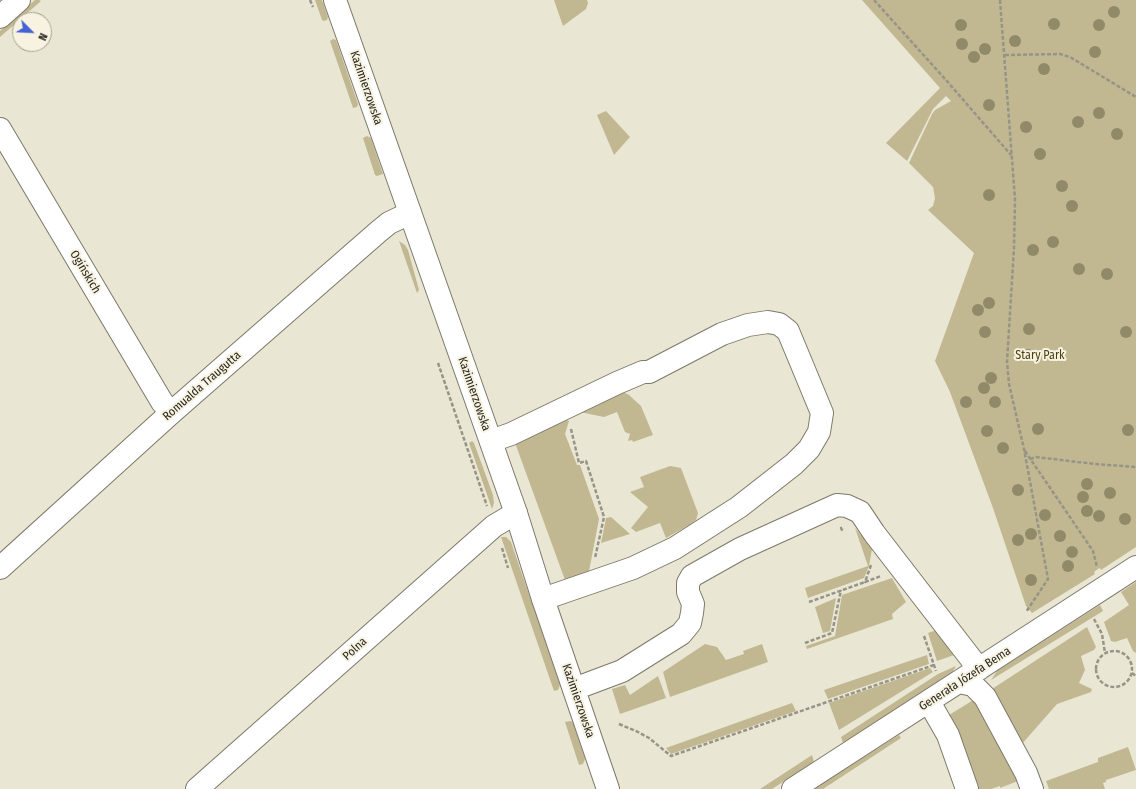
<!DOCTYPE html>
<html>
<head>
<meta charset="utf-8">
<style>
  body { margin:0 }
  #map { position:relative; width:1136px; height:789px; overflow:hidden; background:#eae6d4; font-family:"Fira Sans Condensed",sans-serif }
  canvas { display:block }
  .north { position:absolute; left:12px; top:12px; width:40px; height:40px; box-sizing:border-box; background:#f8f3e1; border:1px solid #a5a294; border-radius:50%; rotate:114deg; font-size:11px; font-weight:700; line-height:16px; text-align:center; color:#292821 }
  .north::after { content:''; display:block; margin:auto; width:14px; height:18px; background:#4562d5; clip-path:polygon(50% 0,100% 100%,50% 72%,0 100%) }
</style>
</head>
<body>
<div id="map">
<canvas width="1136" height="789"></canvas>
<div class="north">N</div>
</div>
<script>
const c = document.querySelector('canvas').getContext('2d');
c.lineJoin = 'round';
function fill(path, color) { c.fillStyle = color; c.fill(path, 'evenodd'); }
const toPath = rows => new Path2D(rows.map(r => 'M' + r).join(''));
function trace(path, color, width, dash) { c.strokeStyle = color; c.lineWidth = width; c.lineCap = dash ? 'butt' : 'round'; c.setLineDash(dash || []); c.stroke(path); }
function write(font, color, halo, rows, align = 'center') {
  c.font = font + ' "Fira Sans Condensed",sans-serif'; c.lineWidth = 4; c.setLineDash([]); c.textBaseline = 'middle'; c.strokeStyle = halo; c.fillStyle = color; for (const [text, x, y, turn = 0] of rows) {
    c.save(); c.translate(x, y); c.rotate((+turn || 0) * Math.PI / 180); c.textAlign = isNaN(turn) ? turn : align; if (halo) c.strokeText(text, 0, 0); c.fillText(text, 0, 0); c.restore();
  }
}
fill(toPath([
  [35,0,39,0,41,1,0,37,0,31],
  [315,0,322,0,328,17,327,20,324,21,322,20],
  [554,0,587,0,588,3,586,9,563,26],
  [862,0,1136,0,1136,547,1101,570,1100,568,1098,569,1094,572,1095,574,1032,613,1026,606,993,508,950,392,935,361,974,253,928,210,933,206,935,198,933,187,909,163,932,114,935,110,951,101,946,96,933,109,907,161,886,143,940,88],
  [333,39,336,40,358,104,357,107,353,108,330,41],
  [606,111,630,137,614,155,597,115],
  [367,136,371,138,383,174,377,176,375,175,363,138],
  [399,241,405,245,408,250,419,290,417,293],
  [619,390,629,395,641,406,653,435,633,442,632,440,628,441,630,434,625,432,617,412,604,417,575,411],
  [559,417,569,421,565,434,577,465,580,465,599,519,589,571,565,580,514,440],
  [472,441,474,443,493,495,494,503,492,509,469,443],
  [670,466,681,468,698,513,696,520,689,525,666,538,660,523,636,532,631,528,648,507,630,492,644,487,640,477],
  [611,517,630,534,601,543,606,518],
  [855,528,872,549,869,566,864,578,808,598,805,588,868,566],
  [501,537,506,537,511,542,560,685,558,690,554,691],
  [892,578,906,602,892,614,893,619,807,649,806,646,835,636,842,595],
  [1136,582,1136,653,1133,651,1127,638,1115,642,1111,641,1104,622,1129,605,1121,592],
  [836,598,830,631,823,633,815,607],
  [1100,605,1103,611,991,680,997,671],
  [1087,627,1096,647,1094,650,1081,656,1085,670,1079,683,1092,689,1091,692,1057,704,1021,745,992,689],
  [942,628,957,654,937,661,928,633],
  [705,644,717,647,726,660,744,654,743,651,762,644,768,662,670,697,663,672],
  [927,655,929,664,828,699,824,690],
  [956,666,952,673,843,743,841,737,938,674],
  [930,668,933,672,839,730,829,703],
  [658,676,666,698,620,714,612,689,625,685,630,695],
  [975,699,1018,781,1000,788,1000,786,991,789,978,789,957,731,949,715],
  [792,703,796,711,671,754,666,748],
  [570,721,573,722,585,759,583,764,579,765,565,722],
  [899,735,901,738,823,789,814,789],
  [1128,747,1136,770,1106,780,1106,782,1103,783,1105,789,1049,789,1046,781,1098,762,1098,758],
  [812,755,814,762,772,789,760,789]
]), '#c1b892');
const minor = toPath([
  [0,17,19,0],
  [0,129,162,402,171,413],
  [491,441,511,434,617,383,643,372,649,372,722,334,748,325,768,322,779,324,788,331,822,413,819,432,809,449,794,464,739,507,675,548,633,568,543,599],
  [0,568,171,413,378,232,389,223,410,213],
  [959,682,973,685,985,697,1026,773,1032,789],
  [574,689,622,671,681,634,690,623,692,613,693,604,688,592,688,583,692,576,740,549,837,505,847,506,860,512,874,533,979,669],
  [929,702,948,735,967,789],
  [197,789,494,526,516,513],
  [793,789,1136,567]
]);
const major = toPath([
  [335,0,516,513,543,599,608,789]
]);
trace(minor, '#7d7969', 24);
trace(major, '#7d7969', 24);
trace(toPath([
  [310,0,313,7],
  [874,0,946,80,1011,155],
  [1000,0,1015,199,1014,248,1007,362,1009,384,1024,449,1048,579,1026,612],
  [1005,55,1060,54,1070,57,1136,97],
  [438,363,487,506],
  [571,429,579,463,586,461,604,517,595,558],
  [1025,451,1093,551,1097,567],
  [1030,459,1036,457,1095,464,1136,467],
  [842,528,841,528,843,532],
  [502,548,508,568],
  [871,565,865,582,881,576],
  [809,602,865,582],
  [1094,619,1102,634,1105,653],
  [924,636,936,671],
  [805,643,832,633,841,590],
  '1096 669a18 18 0 1 1 36 0a18 18 0 1 1-36 0Z',
  [1132,673,1136,676],
  [619,724,636,731,649,738,671,756,934,665]
]), '#979487', 2.5, [4, 2]);
trace(minor, '#fff', 22);
trace(major, '#fff', 22);
c.fillStyle = '#918a69';
for (const [x, y] of [
  [1114,12],
  [1054,24],
  [961,25],
  [1099,25],
  [1015,41],
  [962,44],
  [985,49],
  [1095,52],
  [974,57],
  [1044,69],
  [989,105],
  [1099,113],
  [1078,122],
  [1026,127],
  [1117,134],
  [1040,154],
  [1062,186],
  [989,195],
  [1072,206],
  [1053,242],
  [1033,250],
  [1079,269],
  [1107,274],
  [989,303],
  [978,310],
  [1029,329],
  [985,332],
  [1126,332],
  [1028,355],
  [991,378],
  [984,388],
  [966,402],
  [995,402],
  [1038,429],
  [1128,430],
  [987,431],
  [1003,448],
  [1087,484],
  [1018,490],
  [1110,493],
  [1083,497],
  [1087,511],
  [1045,515],
  [1099,516],
  [1125,519],
  [1031,534],
  [1060,536],
  [1018,540],
  [1072,552],
  [1068,566],
  [1031,580]
]) { c.beginPath(); c.arc(x, y, 6, 0, 2 * Math.PI); c.fill(); }
write('12px', '#292821', '#f8f3e1', [
  ["Kazimierzowska",366,88,71],
  ["Ogińskich",85,272,59],
  ["Romualda Traugutta",202,386,-41],
  ["Kazimierzowska",474,394,71],
  ["Polna",355,649,-42],
  ["Generała Józefa Bema",965,679,-33],
  ["Kazimierzowska",578,701,71]
]);
write('12px', '#493f11', '#f8f3e1', [
  ["Stary Park",1040,356]
]);
</script>
</body>
</html>
